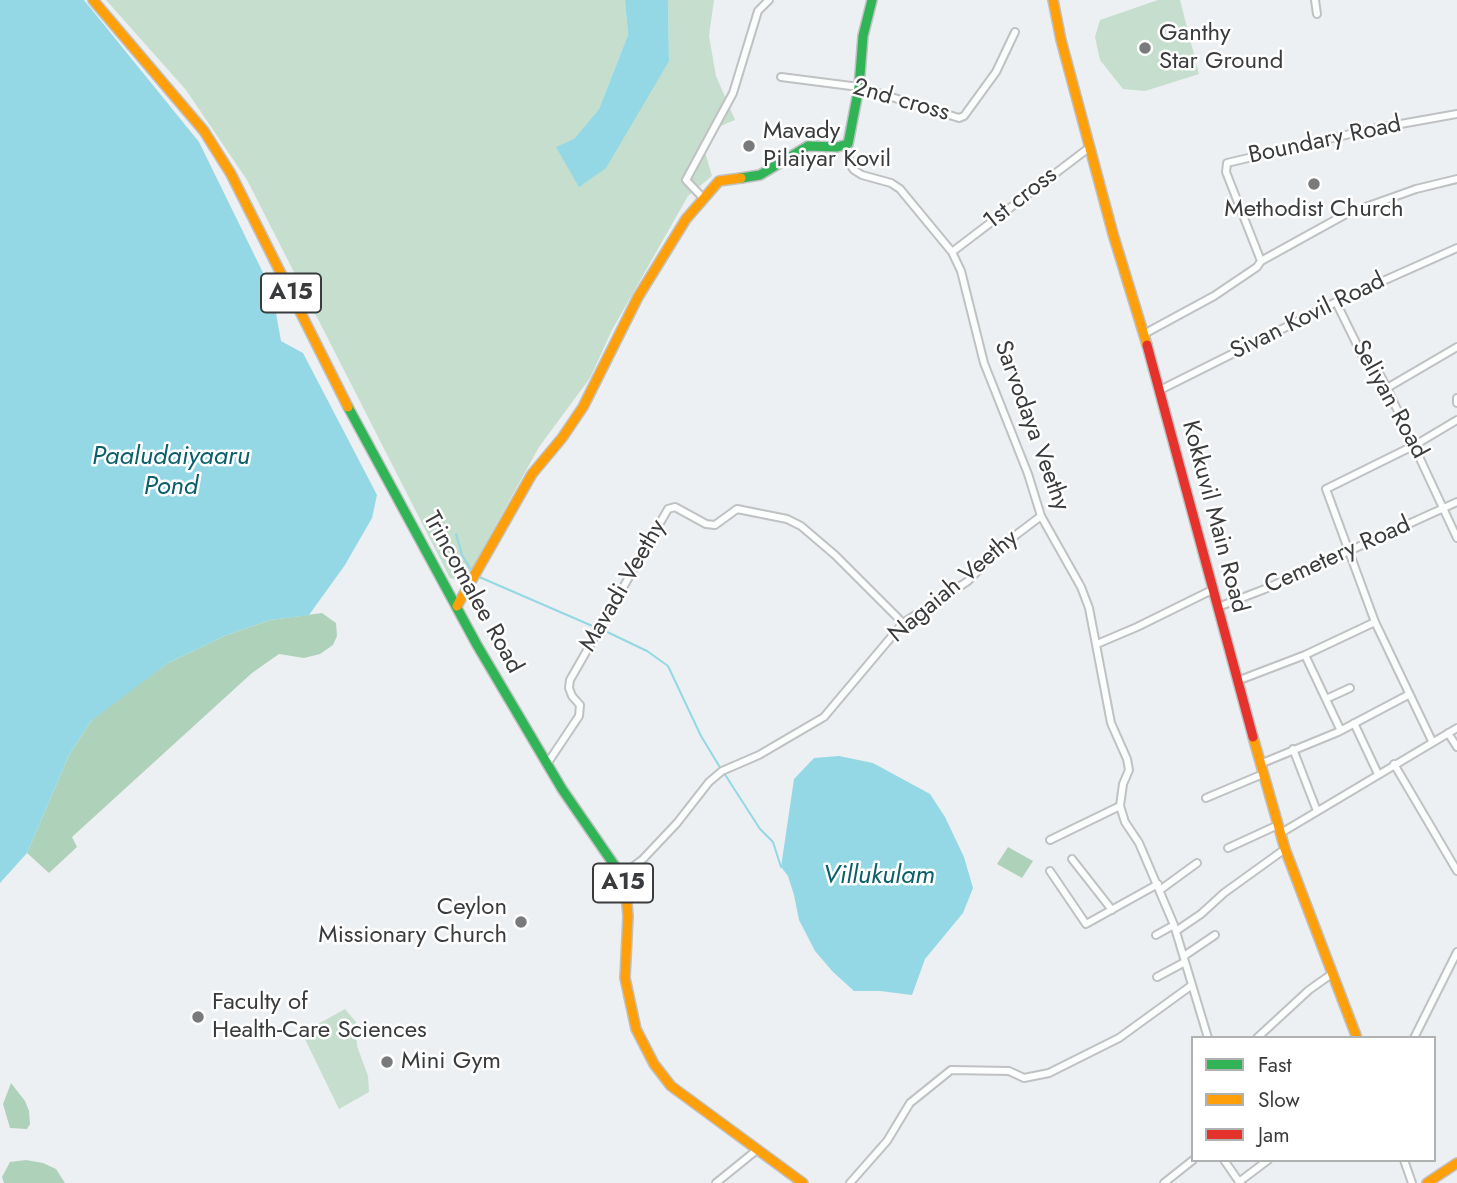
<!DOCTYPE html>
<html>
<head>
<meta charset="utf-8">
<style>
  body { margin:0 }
  #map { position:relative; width:1457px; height:1183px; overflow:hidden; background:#edf0f2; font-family:Jost,sans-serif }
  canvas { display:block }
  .legend { position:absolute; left:1191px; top:1036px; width:245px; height:126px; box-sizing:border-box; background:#fff; border:2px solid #b0b1b1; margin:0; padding:9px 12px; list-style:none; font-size:21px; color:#3a3b3c }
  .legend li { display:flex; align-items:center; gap:14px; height:35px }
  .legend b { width:35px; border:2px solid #b0b1b1 }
</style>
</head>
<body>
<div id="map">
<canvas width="1457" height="1183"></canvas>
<ul class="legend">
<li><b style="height:9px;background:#30b455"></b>Fast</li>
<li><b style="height:9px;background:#ff9f0a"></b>Slow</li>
<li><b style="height:9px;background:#e5322d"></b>Jam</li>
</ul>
</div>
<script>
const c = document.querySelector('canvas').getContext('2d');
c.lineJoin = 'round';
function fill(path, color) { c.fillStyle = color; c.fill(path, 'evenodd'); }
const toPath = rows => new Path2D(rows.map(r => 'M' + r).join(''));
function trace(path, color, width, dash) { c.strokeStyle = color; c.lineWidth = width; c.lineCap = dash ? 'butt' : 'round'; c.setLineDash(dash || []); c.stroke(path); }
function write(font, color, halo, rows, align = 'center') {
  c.font = font + ' Jost,sans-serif'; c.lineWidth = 5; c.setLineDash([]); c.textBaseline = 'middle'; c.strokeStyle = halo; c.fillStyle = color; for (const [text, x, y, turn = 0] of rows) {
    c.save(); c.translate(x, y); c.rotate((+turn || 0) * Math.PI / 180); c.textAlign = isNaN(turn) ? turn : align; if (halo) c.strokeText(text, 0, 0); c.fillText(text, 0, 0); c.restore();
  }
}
fill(toPath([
  [106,0,625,0,628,35,599,109,574,139,579,187,669,61,668,0,714,0,709,36,716,76,735,120,706,132,703,145,712,176,688,196,612,330,590,378,539,447,471,570,461,581,450,578,247,180,186,90],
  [1158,0,1180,0,1199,74,1145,91,1123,89,1100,60,1095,37,1100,20],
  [345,1009,356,1022,357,1046,368,1076,369,1092,339,1109,302,1033]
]), '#c5decd');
fill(toPath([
  [322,613,336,623,337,636,333,645,320,654,304,658,279,654,252,673,72,837,77,847,49,873,27,853,69,755,91,721,118,699,168,663,224,636,270,620],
  [1008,847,1033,861,1022,878,997,864],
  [11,1083,25,1101,29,1111,30,1124,27,1129,10,1128,3,1104],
  [26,1160,43,1163,56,1169,65,1183,4,1183,2,1177,10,1162]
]), '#aed2b9');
fill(toPath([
  [0,0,84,0,199,142,272,291,281,341,303,353,377,495,372,518,345,565,309,615,270,620,224,636,168,663,91,721,69,755,27,853,0,883],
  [625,0,668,0,669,61,606,168,579,187,556,147,574,139,599,109,628,35],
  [839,756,873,763,930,794,945,817,964,857,973,888,963,913,925,959,912,995,880,991,854,991,833,972,815,951,799,920,794,895,788,876,781,867,794,779,814,758]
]), '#93d8e4');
trace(toPath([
  [456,534,462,555,473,573],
  [477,576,597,628],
  [603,630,647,651,668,666,701,736,721,769],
  [724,773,760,829,773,842,781,867]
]), '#93d8e4', 2);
const street = toPath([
  [1315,0,1317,14],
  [781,77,859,87,959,118,964,116,996,72,1015,32],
  [848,144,849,163,854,170,862,175,891,183,900,189,952,252,961,271,984,363,1028,474,1041,516,1081,587,1089,608,1111,723,1127,759,1129,770,1123,784,1120,806,1125,822,1139,843,1174,925,1208,1038],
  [703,198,686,180,733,93,758,11,769,0],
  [952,252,1090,147],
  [1261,261,1346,214,1416,189,1457,179],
  [1336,302,1362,355,1370,366,1377,369,1387,388,1457,538],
  [1144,334,1214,296,1257,267,1261,261,1226,172,1227,163,1367,130,1457,114],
  [1387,388,1457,347],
  [1160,390,1336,302,1457,248],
  [1457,398,1457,403],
  [1218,607,1265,589,1457,502],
  [1097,644,1137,627,1212,590],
  [1305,655,1340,729],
  [1237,681,1305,655,1375,622],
  [1326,699,1350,688],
  [1354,723,1378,774],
  [1448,733,1457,747],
  [1432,741,1375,622,1326,489,1415,445,1457,420],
  [1293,749,1317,811],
  [547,764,579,716,580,705,572,696,569,688,570,680,668,509,675,507,706,524,715,525,737,509,787,519,801,526,835,555,903,623],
  [1260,764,1338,732,1408,695],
  [1394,764,1457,871],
  [1206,798,1263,774],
  [1281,833,1457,728],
  [1050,840,1120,806],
  [1228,848,1278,825],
  [1072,859,1112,910],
  [1050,871,1086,924,1158,884],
  [621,876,643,859,677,823,709,782,722,771,759,755,824,717,903,623,968,581,1004,544,1041,516],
  [1160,890,1197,863],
  [1176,931,1201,914,1224,893,1285,849],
  [1156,935,1174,925],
  [1184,956,1215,935],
  [1157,977,1185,962],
  [1257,1038,1309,990,1333,973],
  [1414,1038,1457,952],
  [1224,1160,1240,1183],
  [1404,1160,1412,1183],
  [1239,1182,1268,1160],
  [716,1183,758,1149],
  [850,1183,887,1141,910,1103,951,1070,1009,1071,1024,1078,1049,1073,1119,1038,1192,985],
  [1164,1183,1193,1160]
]);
const fast = toPath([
  [741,178,760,175,808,146,837,147,848,144,859,87,863,36,872,0],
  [348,407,477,645,562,789,617,869,626,893]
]);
const slow = toPath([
  [93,0,204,131,231,174,348,407],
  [1053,0,1061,40,1113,234,1147,345],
  [457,606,532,474,562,438,583,407,638,297,686,219,719,181,741,178],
  [1253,737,1285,849,1357,1038],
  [626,893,628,916,625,978,636,1029,654,1064,671,1086,803,1183],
  [1427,1183,1457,1163]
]);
const jam = toPath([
  [1147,345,1253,737]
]);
trace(street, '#bfc1c3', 10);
trace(fast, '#bfc1c3', 12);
trace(slow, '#bfc1c3', 12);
trace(jam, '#bfc1c3', 12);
trace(street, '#fcfdfd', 6);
trace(fast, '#30b455', 9);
trace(slow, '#ff9f0a', 9);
trace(jam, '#e5322d', 9);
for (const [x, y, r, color] of [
  [1145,48,7,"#797a7c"],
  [749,146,7,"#797a7c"],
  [1314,184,7,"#797a7c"],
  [521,922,7,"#797a7c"],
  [198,1017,7,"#797a7c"],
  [387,1062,7,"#797a7c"]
]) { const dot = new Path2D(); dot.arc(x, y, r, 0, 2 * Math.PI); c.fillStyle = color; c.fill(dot); trace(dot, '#fff', 2.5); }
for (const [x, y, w] of [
  [291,293,60],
  [623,883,60]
]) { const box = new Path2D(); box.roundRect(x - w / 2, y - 19.5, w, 39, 5); c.fillStyle = '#fff'; c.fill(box); trace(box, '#3a3b3c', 2); }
write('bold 23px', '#3a3b3c', null, [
  ["A15",291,293],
  ["A15",623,883]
]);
write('24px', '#3a3b3c', '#fff', [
  ["Ganthy",1159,34],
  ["Star Ground",1159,62],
  ["Mavady",763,132],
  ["Pilaiyar Kovil",763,160],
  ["Methodist Church",1314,210,"center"],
  ["Ceylon",507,908,"right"],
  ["Missionary Church",507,936,"right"],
  ["Faculty of",212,1003],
  ["Health-Care Sciences",212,1031],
  ["Mini Gym",401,1062]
], 'left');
write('24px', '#3a3b3c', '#fff', [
  ["2nd cross",901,101,16],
  ["Boundary Road",1325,141,-12],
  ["1st cross",1021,199,-38],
  ["Sivan Kovil Road",1308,317,-26],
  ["Seliyan Road",1389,400,61],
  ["Sarvodaya Veethy",1031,426,70],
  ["Kokkuvil Main Road",1214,517,75],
  ["Cemetery Road",1338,556,-24],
  ["Mavadi Veethy",624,586,-60],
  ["Nagaiah Veethy",954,587,-40],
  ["Trincomalee Road",472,593,61]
]);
write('italic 26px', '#0b5f6b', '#fff', [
  ["Paaludaiyaaru",171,458],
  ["Pond",171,488],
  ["Villukulam",879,877]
]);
</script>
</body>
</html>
